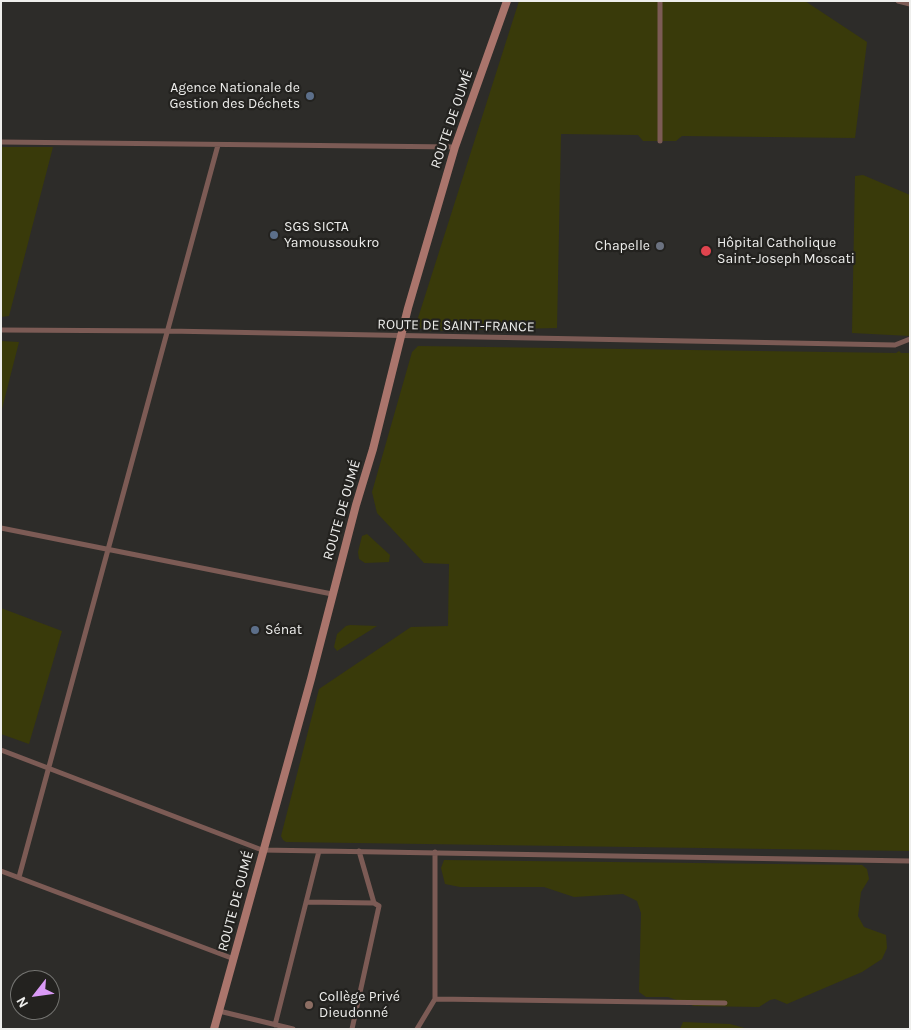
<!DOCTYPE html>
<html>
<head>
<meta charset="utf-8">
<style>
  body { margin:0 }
  #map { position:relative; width:911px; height:1030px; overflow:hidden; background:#2d2c29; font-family:Karla,sans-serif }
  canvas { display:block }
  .frame { position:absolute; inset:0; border:2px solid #eeeeec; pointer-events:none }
  .north { position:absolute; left:10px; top:970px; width:50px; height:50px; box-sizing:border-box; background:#23221f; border:1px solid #747471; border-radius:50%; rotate:240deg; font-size:14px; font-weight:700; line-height:20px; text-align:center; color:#eeeeec }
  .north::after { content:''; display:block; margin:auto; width:18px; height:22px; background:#da9af6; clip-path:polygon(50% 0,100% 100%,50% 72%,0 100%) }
</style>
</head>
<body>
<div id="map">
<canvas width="911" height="1030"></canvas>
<div class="frame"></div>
<div class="north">N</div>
</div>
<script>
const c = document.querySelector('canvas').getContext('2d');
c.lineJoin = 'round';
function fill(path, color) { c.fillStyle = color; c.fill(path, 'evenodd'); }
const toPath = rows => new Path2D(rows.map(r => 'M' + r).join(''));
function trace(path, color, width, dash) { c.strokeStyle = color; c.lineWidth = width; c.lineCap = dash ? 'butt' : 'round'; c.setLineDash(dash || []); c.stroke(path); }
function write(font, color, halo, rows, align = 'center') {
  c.font = font + ' Karla,sans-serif'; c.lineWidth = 4.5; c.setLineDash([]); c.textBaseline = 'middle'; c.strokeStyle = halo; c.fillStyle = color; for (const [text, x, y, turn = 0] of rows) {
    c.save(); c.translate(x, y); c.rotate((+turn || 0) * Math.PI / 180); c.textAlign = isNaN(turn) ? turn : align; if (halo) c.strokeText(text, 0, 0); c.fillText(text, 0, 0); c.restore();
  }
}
fill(toPath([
  [519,1,805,1,867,42,855,138,682,136,676,141,643,141,638,135,561,134,557,328,425,331,420,328,417,321],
  [1,147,53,147,9,316,1,317],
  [863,175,910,195,910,336,852,333,855,176],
  [1,341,19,342,1,413],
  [418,346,896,353,899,351,901,353,910,353,910,851,286,842,283,840,281,836,319,689,411,627,448,626,449,564,424,563,377,513,372,492,412,352],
  [367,534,390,555,389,562,365,563,359,559,358,552,362,536],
  [1,608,62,631,29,744,1,734],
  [346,626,350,625,377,626,337,651,334,647,337,634],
  [444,860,862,865,867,869,869,879,861,892,858,916,864,927,886,935,887,948,882,959,862,972,787,1004,775,999,770,1000,759,1007,694,1006,668,997,646,997,639,992,641,913,637,901,623,894,574,897,544,887,460,887,445,884,441,868],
  [683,1022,730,1024,748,1029,680,1029]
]), '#393a0a');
trace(toPath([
  [898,1,910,4],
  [660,141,660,1],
  [1,142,455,147],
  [1,330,168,331,895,345,910,339],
  [1,528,332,594],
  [1,750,262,850,910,861],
  [359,851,374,903],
  [1,871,234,959],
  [19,877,218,145],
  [306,902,374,903,379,906,352,1029],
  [435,999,725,1003],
  [219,1011,293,1029],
  [275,1025,319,851],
  [417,1029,435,999,435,852]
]), '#7c5b55', 5);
trace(toPath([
  [214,1029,311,679,356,505,373,449,408,308,455,147,507,1]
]), '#aa756c', 8);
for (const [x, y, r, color] of [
  [310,96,5,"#5c6f8a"],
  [274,235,5,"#5c6f8a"],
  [660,246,5,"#6b7280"],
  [706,251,6,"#e0444e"],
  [255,630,5,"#5c6f8a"],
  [309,1005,5,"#8d6e63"]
]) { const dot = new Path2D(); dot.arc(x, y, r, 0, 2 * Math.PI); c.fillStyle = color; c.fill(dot); trace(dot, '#23221f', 2); }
write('14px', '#eeeeec', '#23221f', [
  ["Agence Nationale de",300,88,"right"],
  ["Gestion des Déchets",300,104,"right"],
  ["SGS SICTA",284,227],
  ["Yamoussoukro",284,243],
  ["Hôpital Catholique",717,243],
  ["Saint-Joseph Moscati",717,259],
  ["Chapelle",650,246,"right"],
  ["Sénat",265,630],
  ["Collège Privé",319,997],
  ["Dieudonné",319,1013]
], 'left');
write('14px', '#eeeeec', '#23221f', [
  ["ROUTE DE OUMÉ",452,119,-71],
  ["ROUTE DE SAINT-FRANCE",456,326,1],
  ["ROUTE DE OUMÉ",342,510,-74],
  ["ROUTE DE OUMÉ",236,901,-75]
]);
</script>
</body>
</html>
